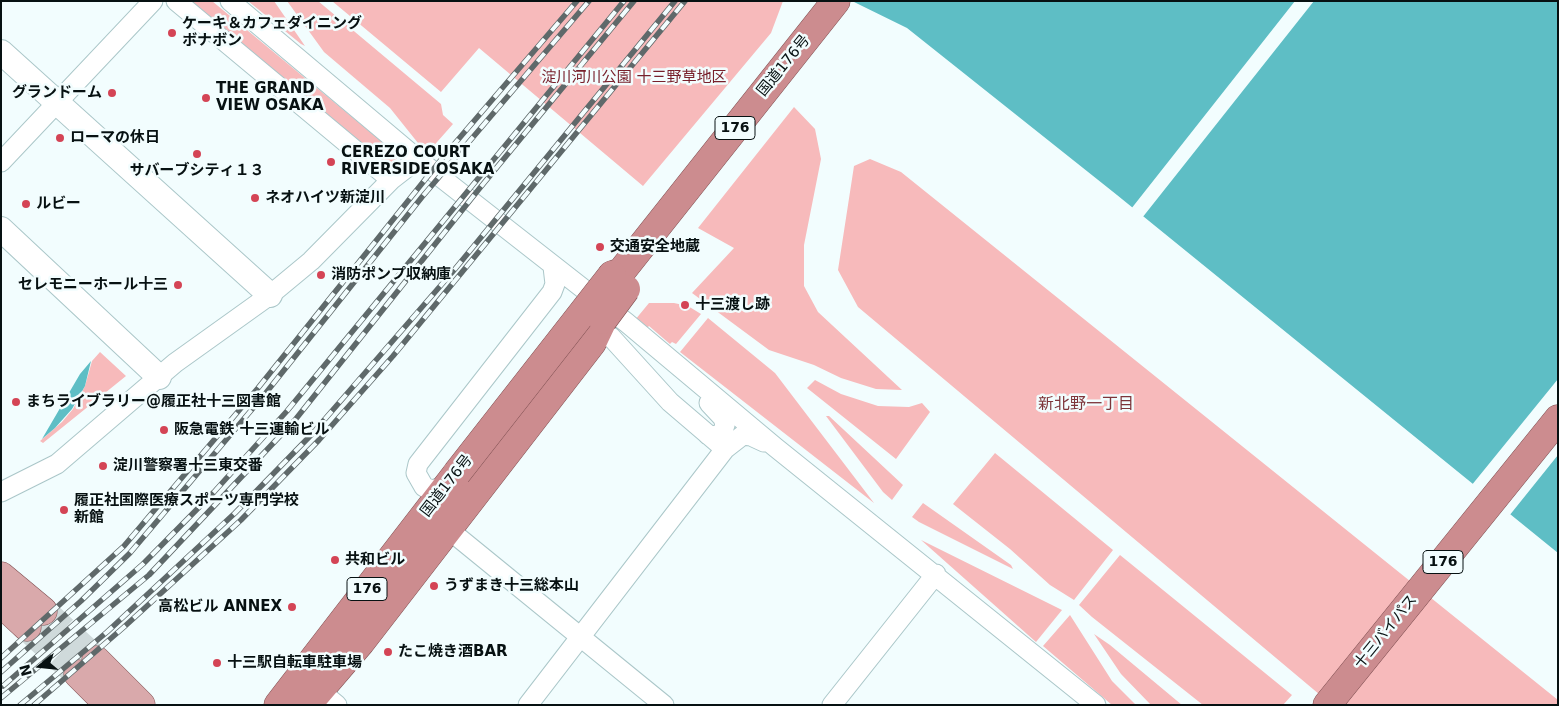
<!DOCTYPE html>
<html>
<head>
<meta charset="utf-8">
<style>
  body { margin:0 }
  #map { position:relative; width:1559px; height:706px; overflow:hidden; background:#f2fdfe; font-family:"DejaVu Sans",sans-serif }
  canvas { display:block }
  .frame { position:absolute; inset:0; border:2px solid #071112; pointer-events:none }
  .north { position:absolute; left:15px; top:641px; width:50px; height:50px; -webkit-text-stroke:4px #f2fdfe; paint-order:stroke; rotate:254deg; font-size:14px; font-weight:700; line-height:20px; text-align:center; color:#071112 }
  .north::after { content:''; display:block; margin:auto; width:18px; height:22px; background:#071112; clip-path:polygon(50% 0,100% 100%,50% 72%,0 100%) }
</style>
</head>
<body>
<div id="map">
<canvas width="1559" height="706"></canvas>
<div class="frame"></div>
<div class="north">N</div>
</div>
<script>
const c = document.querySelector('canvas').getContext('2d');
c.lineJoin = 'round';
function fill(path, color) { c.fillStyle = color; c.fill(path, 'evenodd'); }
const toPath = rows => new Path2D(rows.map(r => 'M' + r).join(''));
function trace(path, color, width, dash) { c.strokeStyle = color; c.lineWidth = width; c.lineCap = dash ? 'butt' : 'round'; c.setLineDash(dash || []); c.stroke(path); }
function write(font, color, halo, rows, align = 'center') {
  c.font = font + ' "DejaVu Sans","Noto Sans JP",sans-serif'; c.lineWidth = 5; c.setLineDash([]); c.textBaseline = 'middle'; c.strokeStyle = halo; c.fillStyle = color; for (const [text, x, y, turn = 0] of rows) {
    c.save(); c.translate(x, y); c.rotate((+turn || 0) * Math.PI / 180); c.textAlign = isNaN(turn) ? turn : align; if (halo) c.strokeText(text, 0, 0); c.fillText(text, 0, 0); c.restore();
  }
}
fill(toPath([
  [187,1,212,1,399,156,386,169],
  [248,1,274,1,305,46,301,44],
  [287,1,318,1,441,104,443,115,453,124,430,150,418,143,390,108,324,52],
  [332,1,783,1,771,33,643,186,479,48,441,92],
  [794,107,815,129,821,159,804,245,804,286,818,312,902,390,876,389,841,378,814,365,769,350,692,293,734,248,698,228],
  [870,159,901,172,1558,700,1558,705,1332,705,858,307,838,270,854,166],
  [649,303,674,303,688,306,701,314,676,344,672,342,670,344,649,326,646,329,635,320],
  [708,318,775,373,874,503,680,352],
  [100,352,126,376,43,443,40,441,62,422,73,409,85,386,92,361],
  [815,380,841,394,878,406,909,407,922,403,930,412,896,459,807,388],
  [826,416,829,416,903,485,892,500,883,492],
  [995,453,1113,550,1074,600,1050,585,1010,549,953,504],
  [923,503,1011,565,1013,569,919,522,912,517],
  [921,540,1056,607,1062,610,1036,642],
  [1120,555,1292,695,1283,705,1203,705,1092,617,1079,605],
  [1070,615,1112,681,1136,705,1112,705,1043,646],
  [1094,634,1110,645,1182,705,1151,705,1121,674]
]), '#f7babb');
fill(toPath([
  [852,1,1558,1,1558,553,1117,195,907,28],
  [91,361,85,386,72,409,55,428,42,439,80,374]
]), '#5ebec5');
fill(toPath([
  [1295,1,1314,1,1142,218,1131,209],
  [1558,379,1558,455,1509,516,1471,486]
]), '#f2fdfe');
trace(toPath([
  [43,611,96,660],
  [27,627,78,674]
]), '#cfdadb', 28, [28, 14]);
const minor = toPath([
  [176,1,391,180],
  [230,1,420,161,627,323,775,447,1096,705],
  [1,162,153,1],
  [592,343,603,337,611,337,670,402,725,449],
  [708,435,716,436,722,433,725,425,723,418,709,403],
  [448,485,432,490,424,487,416,473,418,464,552,292,555,284,553,267],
  [1,492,57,464,175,363,270,295,311,261,391,180,409,166,420,161],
  [448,529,664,705],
  [319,690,337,705],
  [528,705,725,449,743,435,751,436,764,442],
  [832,705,936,574]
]);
const tertiary = toPath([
  [1,52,270,295],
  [1,229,159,377]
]);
const primary = toPath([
  [1,576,43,611],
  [1,603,27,627],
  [96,660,141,705],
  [78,674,109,705]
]);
const trunk = toPath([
  [612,275,621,272,836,1],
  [278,705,457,473],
  [307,705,361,642,592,343,603,320],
  [1327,705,1558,419]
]);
trace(minor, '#abc7c9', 21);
trace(tertiary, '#abc7c9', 26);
trace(primary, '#7f4f51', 29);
trace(trunk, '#7f4f51', 29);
trace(minor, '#fff', 19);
trace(tertiary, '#fff', 24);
trace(primary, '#d9a9ab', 28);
trace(trunk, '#cc8c8f', 28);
const rail = toPath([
  [1,658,124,546,258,388,444,156,577,1],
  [1,672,81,601,130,553,265,394,422,197,589,1],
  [3,686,143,564,214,492,287,411,624,1],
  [1,698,149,575,295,420,479,189,634,1],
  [20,705,107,632,235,513,312,434,455,269,675,1],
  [34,705,124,627,241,520,319,440,393,356,685,1]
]);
trace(rail, '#5f696a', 5.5);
trace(rail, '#f2fdfe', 4, [11]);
const trunkBridge = toPath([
  [603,320,626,289],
  [457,473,612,275]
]);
trace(trunkBridge, '#7f4f51', 29, []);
trace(trunkBridge, '#cc8c8f', 28);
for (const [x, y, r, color] of [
  [172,33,5,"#d44455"],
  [112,93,5,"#d44455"],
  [206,98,5,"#d44455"],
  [60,138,5,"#d44455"],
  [197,154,5,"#d44455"],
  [331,162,5,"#d44455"],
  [255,198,5,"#d44455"],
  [26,204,5,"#d44455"],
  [600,247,5,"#d44455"],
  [321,275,5,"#d44455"],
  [178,285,5,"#d44455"],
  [685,305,5,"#d44455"],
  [16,402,5,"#d44455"],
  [164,430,5,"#d44455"],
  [103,466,5,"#d44455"],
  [64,510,5,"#d44455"],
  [335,560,5,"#d44455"],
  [434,586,5,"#d44455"],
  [292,607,5,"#d44455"],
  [388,652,5,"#d44455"],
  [217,663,5,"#d44455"]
]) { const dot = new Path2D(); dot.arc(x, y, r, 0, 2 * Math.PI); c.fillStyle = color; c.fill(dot); trace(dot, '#f2fdfe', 2); }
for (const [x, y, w] of [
  [735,128,40],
  [1443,562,40],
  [367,589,40]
]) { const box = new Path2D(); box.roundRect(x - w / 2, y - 11.5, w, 23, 4); c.fillStyle = '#f2fdfe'; c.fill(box); trace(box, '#071112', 1); }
write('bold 14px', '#071112', null, [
  ["176",735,128],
  ["176",1443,562],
  ["176",367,589]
]);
write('bold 15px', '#071112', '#f2fdfe', [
  ["ケーキ＆カフェダイニング",182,24],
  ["ボナボン",182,41],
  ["THE GRAND",216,89],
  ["VIEW OSAKA",216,106],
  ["グランドーム",102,93,"right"],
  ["ローマの休日",70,138],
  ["CEREZO COURT",341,153],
  ["RIVERSIDE OSAKA",341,170],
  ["サバーブシティ１３",197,171,"center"],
  ["ネオハイツ新淀川",265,198],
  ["ルビー",36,204],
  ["交通安全地蔵",610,247],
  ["消防ポンプ収納庫",331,275],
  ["セレモニーホール十三",168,285,"right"],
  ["十三渡し跡",695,305],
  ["まちライブラリー@履正社十三図書館",26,402],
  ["阪急電鉄 十三運輸ビル",174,430],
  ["淀川警察署十三東交番",113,466],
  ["履正社国際医療スポーツ専門学校",74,501],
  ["新館",74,518],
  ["共和ビル",345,560],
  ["うずまき十三総本山",444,586],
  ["高松ビル ANNEX",282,607,"right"],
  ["たこ焼き酒BAR",398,652],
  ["十三駅自転車駐車場",227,663]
], 'left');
write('15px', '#071112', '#f2fdfe', [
  ["国道176号",784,66,-51],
  ["国道176号",447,486,-52],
  ["十三バイパス",1386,632,-51]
]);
write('15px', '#78202b', '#f2fdfe', [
  ["淀川河川公園 十三野草地区",634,78]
]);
write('16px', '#7d353a', '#f2fdfe', [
  ["新北野一丁目",1086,405]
]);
</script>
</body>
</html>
